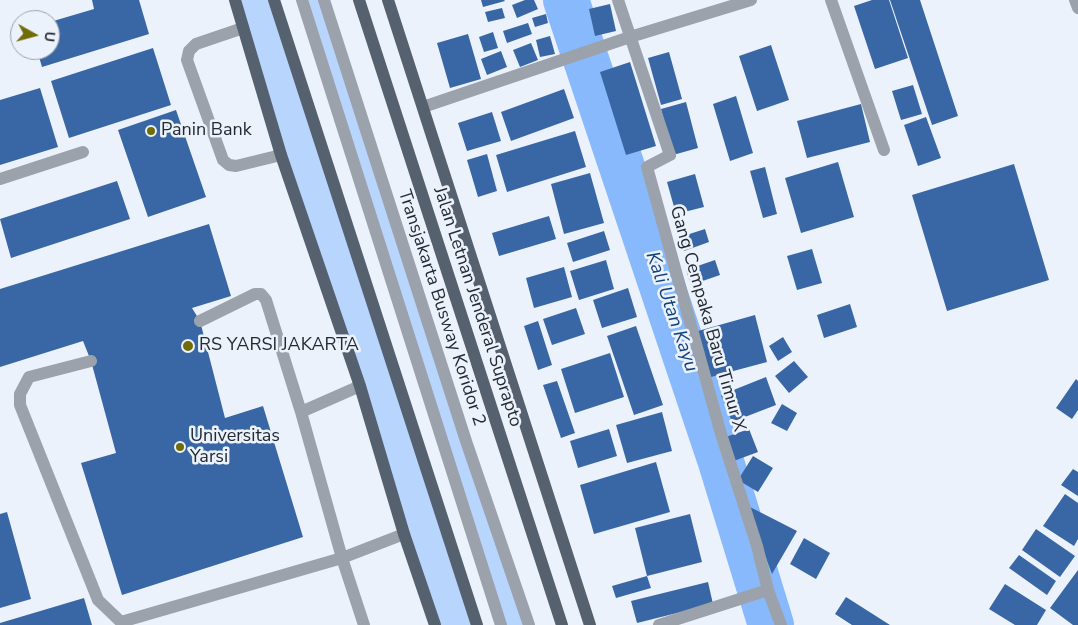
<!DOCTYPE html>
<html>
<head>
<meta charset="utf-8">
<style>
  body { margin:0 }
  #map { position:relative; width:1078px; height:625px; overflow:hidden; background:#ecf2fb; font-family:"Nunito Sans",sans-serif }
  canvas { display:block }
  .north { position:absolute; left:10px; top:10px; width:50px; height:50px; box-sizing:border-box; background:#ecf2fb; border:1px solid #9ca2aa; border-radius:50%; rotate:97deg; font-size:14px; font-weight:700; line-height:20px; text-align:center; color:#232931 }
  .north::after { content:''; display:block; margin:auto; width:18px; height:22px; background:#706c08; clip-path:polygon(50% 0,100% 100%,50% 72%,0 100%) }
</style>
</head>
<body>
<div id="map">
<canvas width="1078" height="625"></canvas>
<div class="north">U</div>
</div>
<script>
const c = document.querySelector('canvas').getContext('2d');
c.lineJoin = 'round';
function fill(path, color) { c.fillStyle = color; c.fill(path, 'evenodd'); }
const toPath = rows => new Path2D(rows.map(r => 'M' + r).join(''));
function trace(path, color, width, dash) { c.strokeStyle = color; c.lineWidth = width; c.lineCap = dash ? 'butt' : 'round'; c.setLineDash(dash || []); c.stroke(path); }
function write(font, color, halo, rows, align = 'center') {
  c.font = font + ' "Nunito Sans",sans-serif'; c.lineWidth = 5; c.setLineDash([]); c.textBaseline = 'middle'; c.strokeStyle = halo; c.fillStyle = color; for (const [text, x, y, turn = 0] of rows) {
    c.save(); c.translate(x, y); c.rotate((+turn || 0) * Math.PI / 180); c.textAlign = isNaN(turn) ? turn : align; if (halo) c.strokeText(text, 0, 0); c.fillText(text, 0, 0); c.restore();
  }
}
fill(toPath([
  [235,0,274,0,477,625,435,625],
  [301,0,324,0,529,625,501,625]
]), '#b8d5fe');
trace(toPath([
  [566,0,721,462,771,625]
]), '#88b9fc', 46);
fill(toPath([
  [92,0,139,0,149,34,42,67,37,50,50,50,50,22,94,9],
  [481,0,504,0,505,1,483,7],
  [525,0,534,0,538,9,517,18,512,5],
  [872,0,889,0,908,58,875,69,854,6],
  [890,0,920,0,958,116,932,125],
  [610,4,616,31,595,36,589,9],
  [502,8,505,18,488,22,485,12],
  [546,14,548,23,535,27,532,18],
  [528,23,532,34,507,43,503,31],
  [493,32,498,48,484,52,479,37],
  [468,34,481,79,450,88,437,43],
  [550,36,555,54,540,57,536,40],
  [531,43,538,60,520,67,513,50],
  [771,45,789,100,757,111,739,56],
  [153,48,171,105,69,138,51,81],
  [501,51,507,67,487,75,481,59],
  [669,52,682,99,661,105,648,58],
  [630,62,656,146,626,155,600,72],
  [913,85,922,114,901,120,892,91],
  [40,88,58,147,0,165,0,100],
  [564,89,574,118,511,141,501,112],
  [736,96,753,153,730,161,713,104],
  [686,102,698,148,673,155,661,109],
  [861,104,870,142,807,158,797,121],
  [176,110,206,197,148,217,118,130],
  [492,112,501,141,467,151,458,123],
  [926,117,941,158,918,166,904,125],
  [575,131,586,167,507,192,496,155],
  [487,154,497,191,478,197,467,160],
  [838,162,854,217,801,233,785,178],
  [1014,164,1049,280,947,311,912,195],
  [765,167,777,214,763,218,750,171],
  [590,173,604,223,564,234,551,184],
  [695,174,704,207,676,214,667,182],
  [117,181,130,219,11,258,0,219],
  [549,216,556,239,499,256,492,233],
  [209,224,231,296,192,308,200,321,225,418,263,406,303,537,122,595,81,463,116,453,91,361,83,341,0,367,0,289],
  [705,229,709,242,684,251,680,237],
  [604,231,610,250,573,262,567,243],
  [812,249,822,283,797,290,787,256],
  [606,260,614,289,579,300,570,271],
  [715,260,720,275,691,285,686,270],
  [564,267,572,297,534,308,526,278],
  [628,288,637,317,602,328,593,300],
  [850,304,857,327,824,338,817,315],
  [576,308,585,334,552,345,543,319],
  [755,315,767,362,711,377,698,331],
  [538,321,552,365,538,370,524,326],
  [636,326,663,405,634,415,607,336],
  [783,337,792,352,778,361,769,346],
  [610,353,624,397,575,413,561,369],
  [794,361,808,377,789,393,775,376],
  [766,377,776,405,732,422,721,395],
  [1076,379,1078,381,1078,410,1072,419,1056,408],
  [557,381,575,433,561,438,543,385],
  [782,404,797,413,787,431,771,423],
  [662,412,672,451,627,463,616,425],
  [609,429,617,456,578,468,570,441],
  [749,429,758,452,731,462,723,438],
  [753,456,773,468,758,492,738,480],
  [656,462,670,512,594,534,580,485],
  [1073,469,1078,472,1078,496,1061,485],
  [1065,494,1078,503,1078,539,1074,546,1043,526],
  [750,507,797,531,772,574,756,531],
  [7,512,31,599,0,608,0,514],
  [690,514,702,562,647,576,635,528],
  [1036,529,1075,556,1060,577,1022,550],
  [804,538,830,553,816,579,790,564],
  [1019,555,1056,581,1047,595,1009,568],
  [1078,570,1078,625,1073,625,1050,608],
  [647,576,651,588,616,598,612,586],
  [708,582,713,604,637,623,631,601],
  [1005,584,1046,610,1037,625,1015,625,989,609],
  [846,597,890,625,852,625,835,614],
  [84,598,92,625,0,625,0,623]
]), '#3967a5');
trace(toPath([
  [302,0,501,625],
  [324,0,466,441,529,625],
  [831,0,884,150],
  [243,28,196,44,189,51,187,60,223,160,229,165,236,166,281,155],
  [91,361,29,377,20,394,20,405,98,600,121,622,342,558,301,412,266,300,261,294,255,294,200,321],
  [301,412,360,386],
  [364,625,342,558,404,534]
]), '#9ca2ab', 12);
trace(toPath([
  [618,0,670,155,647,167,721,434,757,546,768,590,781,625],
  [1075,0,1078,8],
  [423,107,630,37,751,0],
  [0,179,83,152],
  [659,625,768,590]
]), '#9ca2ab', 12);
trace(toPath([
  [235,0,281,155,360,386,404,534,435,625],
  [274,0,477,625],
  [359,0,562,625],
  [388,0,590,625]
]), '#566170', 12);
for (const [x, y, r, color] of [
  [151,131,5,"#706c08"],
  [188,346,6,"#706c08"],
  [180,447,5,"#706c08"]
]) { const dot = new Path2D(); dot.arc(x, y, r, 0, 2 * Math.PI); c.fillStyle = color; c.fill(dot); trace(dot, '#ecf2fb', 2); }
write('18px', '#232931', '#ecf2fb', [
  ["Panin Bank",161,131],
  ["RS YARSI JAKARTA",199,346],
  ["Universitas",190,437],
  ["Yarsi",190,458]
], 'left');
write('18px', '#232931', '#ecf2fb', [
  ["Jalan Letnan Jenderal Suprapto",477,307,72],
  ["Transjakarta Busway Koridor 2",441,308,72],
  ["Gang Cempaka Baru Timur X",707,319,74]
]);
write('italic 19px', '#11407b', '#ecf2fb', [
  ["Kali Utan Kayu",671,312,71]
]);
</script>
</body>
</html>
